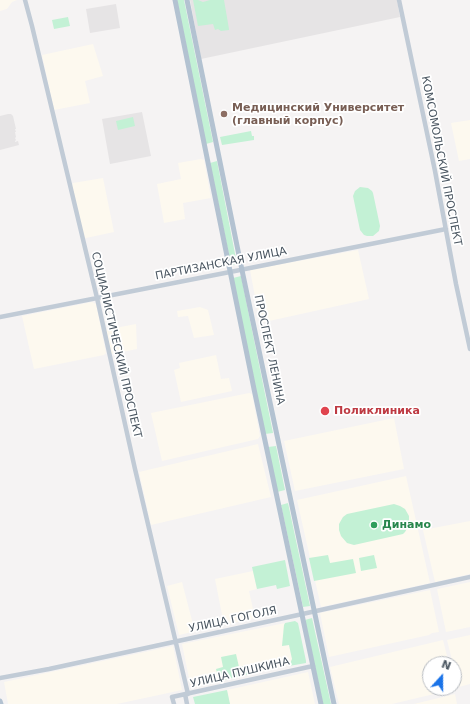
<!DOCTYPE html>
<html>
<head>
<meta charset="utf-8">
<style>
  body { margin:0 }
  #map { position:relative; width:470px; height:704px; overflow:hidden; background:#f5f3f3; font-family:"DejaVu Sans",sans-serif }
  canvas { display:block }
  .north { position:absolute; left:422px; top:656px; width:40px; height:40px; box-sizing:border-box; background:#fff; border:1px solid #b7bbc0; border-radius:50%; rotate:21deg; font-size:11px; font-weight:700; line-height:16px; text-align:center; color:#4a5661 }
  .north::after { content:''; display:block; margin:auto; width:14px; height:18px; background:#1a73e8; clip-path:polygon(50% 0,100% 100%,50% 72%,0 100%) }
</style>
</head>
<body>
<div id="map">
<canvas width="470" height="704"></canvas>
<div class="north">N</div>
</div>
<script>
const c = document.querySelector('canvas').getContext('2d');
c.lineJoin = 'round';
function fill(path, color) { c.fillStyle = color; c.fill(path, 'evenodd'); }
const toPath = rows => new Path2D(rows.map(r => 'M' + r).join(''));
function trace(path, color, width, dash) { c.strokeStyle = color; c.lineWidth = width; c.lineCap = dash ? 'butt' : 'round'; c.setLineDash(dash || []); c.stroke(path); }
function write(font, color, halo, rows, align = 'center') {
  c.font = font + ' "DejaVu Sans",sans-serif'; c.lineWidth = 3.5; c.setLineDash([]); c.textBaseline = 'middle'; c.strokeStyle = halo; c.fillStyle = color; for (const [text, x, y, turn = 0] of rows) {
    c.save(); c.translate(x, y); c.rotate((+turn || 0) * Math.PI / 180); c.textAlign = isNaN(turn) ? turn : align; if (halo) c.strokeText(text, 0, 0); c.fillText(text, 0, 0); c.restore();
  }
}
fill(toPath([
  [0,0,17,0,12,2,7,9,0,11],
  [93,44,103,76,85,81,90,103,54,110,42,55],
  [470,120,470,159,459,161,451,123],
  [201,159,204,160,211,198,183,203,185,219,164,223,157,184,181,179,178,163],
  [103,178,114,232,86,238,83,237,72,187,73,183],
  [358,250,369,299,260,323,250,270],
  [92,302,96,304,106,353,104,355,34,369,22,316],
  [200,307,208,310,214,335,194,338,188,316,178,317,177,311],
  [136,324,137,349,113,354,111,353,105,330],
  [216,355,221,379,229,378,232,391,181,402,174,370,180,368,179,363],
  [249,393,252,394,260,436,258,439,162,461,151,413],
  [394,418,404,469,295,491,284,441],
  [258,444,271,497,151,525,139,472],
  [406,476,430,583,321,607,297,500],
  [470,521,470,574,435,582,423,530],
  [253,571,257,589,249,591,255,618,224,625,215,579],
  [182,582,195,632,192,632,179,635,167,586],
  [470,582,470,627,446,632,437,589],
  [430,590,439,632,432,633,429,635,329,657,320,613],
  [285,623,282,646,289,645,292,659,289,666,286,666,191,688,182,644],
  [470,635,470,684,459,687,454,668,454,664,453,664,447,640],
  [443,640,449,664,430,664,430,688,454,688,454,687,455,689,392,704,339,704,330,667],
  [173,646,182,690,117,704,8,704,4,682],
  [308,672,315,704,230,704,227,690],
  [455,694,457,704,414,704]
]), '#fdf9ef');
fill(toPath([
  [190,0,397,0,400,17,201,59],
  [116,4,120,28,90,33,86,9],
  [142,112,151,156,110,164,102,119],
  [8,114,11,114,13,116,16,129,15,129,16,132,15,132,16,137,15,138,16,140,15,141,15,142,18,141,19,145,0,150,0,116]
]), '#e6e4e5');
fill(toPath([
  [177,0,184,0,213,142,206,144],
  [193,0,198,0,203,2,210,0,224,0,229,29,229,30,221,31,218,29,215,30,213,24,198,26],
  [68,17,70,26,54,29,52,20],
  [133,117,135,126,118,130,116,121],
  [251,131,252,136,254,136,254,140,222,145,220,137],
  [217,161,237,264,231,265,210,163],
  [360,187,368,188,372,191,373,193,380,226,379,231,373,236,367,236,364,235,360,230,353,196,355,191],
  [241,276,273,433,265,434,233,278],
  [276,446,285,490,277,492,268,447],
  [288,503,310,606,303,607,281,505],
  [394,504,400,506,405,509,409,516,409,525,405,532,403,534,354,545,347,543,341,536,339,530,339,524,343,517,347,514],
  [328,555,330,563,353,559,356,573,314,581,309,558],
  [374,555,377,568,361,571,359,558],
  [285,560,290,586,277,589,276,585,257,589,252,567],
  [312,618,331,704,323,704,305,620],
  [295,621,298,623,306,661,306,663,289,666,292,659,289,645,282,646,284,625,285,623],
  [236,654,239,667,250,665,254,667,255,673,219,681,216,669,223,667,221,657],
  [227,690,230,704,195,704,193,697]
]), '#c3f1d5');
trace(toPath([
  [25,0,32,26,97,298,135,469,188,694],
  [399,0,435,171,456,284,470,349],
  [0,317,230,272,446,229],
  [0,678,49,669,298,615,470,577],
  [185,694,187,704],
  [174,704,172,697,313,666]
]), '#c1cbd6', 4.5);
trace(toPath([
  [175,0,254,389,321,704],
  [187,0,243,275,334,704],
  [0,701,1,704]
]), '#b3c2d1', 5);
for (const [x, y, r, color] of [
  [224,114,4,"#8d6e63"],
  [325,411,5,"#e0444e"],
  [374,525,4,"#2e9e5b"]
]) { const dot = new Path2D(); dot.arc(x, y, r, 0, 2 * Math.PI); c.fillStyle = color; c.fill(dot); trace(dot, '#fff', 1.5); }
write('bold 11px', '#785e54', '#fff', [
  ["Медицинский Университет",232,108],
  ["(главный корпус)",232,121]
], 'left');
write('11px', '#4a5661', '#fff', [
  ["КОМСОМОЛЬСКИЙ ПРОСПЕКТ",441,161,79],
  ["ПАРТИЗАНСКАЯ УЛИЦА",221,264,-11],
  ["СОЦИАЛИСТИЧЕСКИЙ ПРОСПЕКТ",116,345,77],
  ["ПРОСПЕКТ ЛЕНИНА",269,350,78],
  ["УЛИЦА ГОГОЛЯ",233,620,-12],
  ["УЛИЦА ПУШКИНА",240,673,-13]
]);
write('bold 11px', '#be3a42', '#fff', [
  ["Поликлиника",334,411]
], 'left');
write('bold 11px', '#27864d', '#fff', [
  ["Динамо",382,525]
], 'left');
</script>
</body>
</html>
